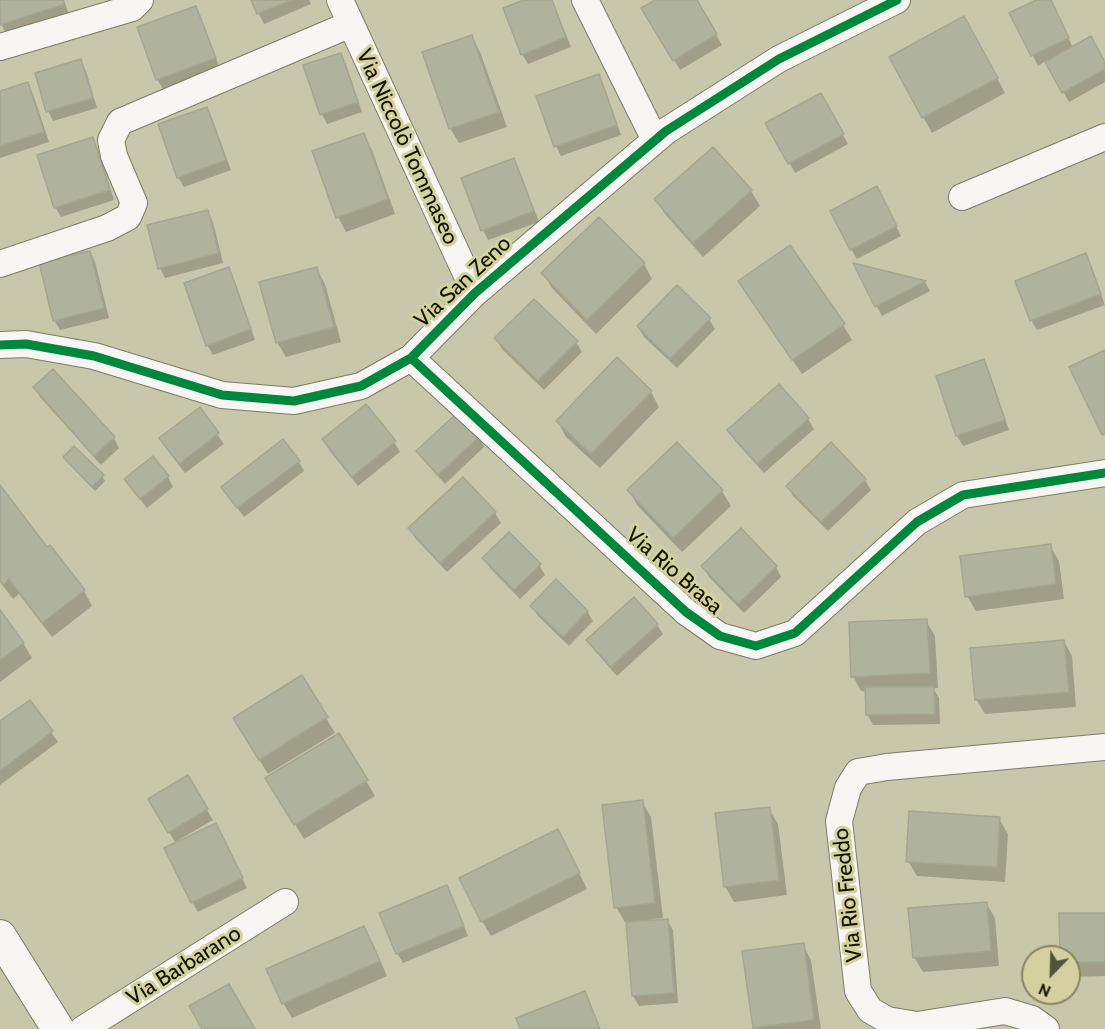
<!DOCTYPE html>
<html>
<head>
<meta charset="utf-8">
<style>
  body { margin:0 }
  #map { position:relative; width:1105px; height:1029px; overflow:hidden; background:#c8c6ab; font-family:Cabin,sans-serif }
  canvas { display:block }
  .north { position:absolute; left:1021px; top:945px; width:60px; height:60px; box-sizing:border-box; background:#d4d09f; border:2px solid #878460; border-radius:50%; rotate:203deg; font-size:16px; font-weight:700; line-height:24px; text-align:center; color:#141302 }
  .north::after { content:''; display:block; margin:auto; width:21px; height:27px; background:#53523d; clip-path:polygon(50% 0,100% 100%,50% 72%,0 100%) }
</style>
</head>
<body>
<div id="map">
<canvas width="1105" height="1029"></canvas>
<div class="north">N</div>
</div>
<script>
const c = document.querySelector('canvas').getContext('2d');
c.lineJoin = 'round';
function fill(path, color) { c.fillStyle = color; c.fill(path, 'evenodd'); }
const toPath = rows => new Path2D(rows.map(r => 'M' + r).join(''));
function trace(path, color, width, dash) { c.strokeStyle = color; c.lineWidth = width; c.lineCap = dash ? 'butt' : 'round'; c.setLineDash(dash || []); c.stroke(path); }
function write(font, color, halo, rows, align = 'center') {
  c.font = font + ' Cabin,sans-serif'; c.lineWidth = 6; c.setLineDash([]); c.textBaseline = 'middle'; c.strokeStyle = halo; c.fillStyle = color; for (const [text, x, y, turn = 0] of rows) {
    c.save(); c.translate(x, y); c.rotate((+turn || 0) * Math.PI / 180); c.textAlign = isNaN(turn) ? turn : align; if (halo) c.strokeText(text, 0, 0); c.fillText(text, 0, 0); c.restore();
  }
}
fill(toPath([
  [0,0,64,0,69,14,7,35,0,22],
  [252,0,309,0,311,4,264,24],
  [528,0,552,0,571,47,528,64,522,54],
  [658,0,695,0,722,45,680,70,643,8],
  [1040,0,1050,0,1073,48,1105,64,1105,82,1069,102,1046,61,1038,66,1011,13],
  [196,8,201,18,220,69,163,89,157,79],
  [973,33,1005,93,932,133,891,58],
  [472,37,480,52,507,127,459,143,450,128],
  [340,55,346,64,362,112,327,124,322,114],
  [80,61,86,71,97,108,53,121,48,111],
  [598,76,604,86,621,135,561,156,556,146],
  [27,84,33,94,49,142,0,158,0,93],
  [821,95,848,144,795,173,767,124],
  [207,108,212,118,231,170,184,187,178,177],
  [363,135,372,150,395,214,346,232,338,217],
  [92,139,98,149,114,200,61,217,55,207],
  [713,149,751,191,760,206,703,257,665,214,656,199],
  [513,160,519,170,539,222,488,240,483,230,463,179],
  [882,198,901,236,857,259,851,249],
  [207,212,213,222,223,263,165,278,160,268],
  [90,252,95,262,109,318,60,330,54,320],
  [1085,255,1091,265,1105,305,1037,330,1031,320],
  [644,264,652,279,596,334,552,288,543,273],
  [856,266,925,282,930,291,882,316],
  [316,268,325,284,341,342,286,357,277,342],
  [228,269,234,279,255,340,213,355,207,345],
  [740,282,843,325,852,340,802,374,748,296],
  [709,319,715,329,677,368,644,337,638,327],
  [496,339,576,342,582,352,544,390,502,349],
  [984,361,989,371,1009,430,963,446,957,436,937,377],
  [779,386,808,419,814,429,764,473,735,441,729,431],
  [35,387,114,438,119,448,101,465,40,397],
  [651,392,659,407,600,468,566,437,558,422],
  [199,409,224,444,185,473,166,448,161,438],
  [479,437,484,447,445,484,424,461,418,451],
  [323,440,394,442,400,452,358,486,329,450],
  [677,445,722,491,731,506,682,552,637,505,629,490],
  [831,445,865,480,871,490,828,531,793,496,788,486],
  [65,457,102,476,105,481,95,491,67,462],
  [299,462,304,471,244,517,229,497],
  [168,477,173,487,147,508,132,489,126,480],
  [0,488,47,549,50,547,84,591,92,606,52,637,19,594,13,599,0,582],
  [495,513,501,523,447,572,415,538,410,528],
  [1050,546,1059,561,1064,599,976,611,967,596],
  [484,558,539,565,545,575,520,599,490,568],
  [703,567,776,567,781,577,744,613,709,577],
  [532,606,587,611,593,621,569,646,538,616],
  [0,612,23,643,32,658,0,682],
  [926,621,935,636,938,688,933,688,939,698,940,724,873,725,867,714,867,691,861,691,853,676],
  [657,625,663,634,617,676,594,650,588,640],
  [1064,641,1072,656,1076,707,985,714,976,699],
  [29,702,58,742,0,785,0,723],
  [326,718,335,733,268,774,243,734],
  [339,735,375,796,304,839,267,778],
  [187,777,213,820,175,842,150,799],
  [642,802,651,817,663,918,652,919,653,922,667,920,673,930,678,1003,639,1006,633,996,627,922,625,922,616,907],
  [769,809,778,824,787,895,734,902,725,886],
  [999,819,1008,834,1005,882,917,876,908,861],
  [221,835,247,888,198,912,192,902],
  [566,846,587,889,491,936,482,921],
  [452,897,468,936,403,963,397,953],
  [986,903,995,918,999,966,923,972,914,957],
  [1105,914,1105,976,1070,977,1069,975,1069,957,1061,957],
  [363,927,372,942,387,976,292,1018,283,1003],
  [803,945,811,960,821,1029,755,1029,754,1028]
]), '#0003');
const building = toPath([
  [0,0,63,0,64,4,0,25,0,0],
  [251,0,292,0,257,14,251,0],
  [524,0,552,0,566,37,521,55,503,8,524,0],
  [655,0,697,0,717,34,673,61,641,8,655,0],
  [1036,0,1051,0,1069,38,1031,56,1009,13,1036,0],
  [196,6,216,58,156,80,137,27,196,6],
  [964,16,998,78,922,118,889,57,964,16],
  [472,35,499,112,449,129,422,52,472,35],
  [1091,36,1105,62,1105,69,1062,93,1045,62,1091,36],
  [341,53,358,102,320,115,303,65,341,53],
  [81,59,93,98,46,112,35,73,81,59],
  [599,74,617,125,554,147,536,96,599,74],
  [28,82,44,132,0,146,0,91,28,82],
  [821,93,844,134,788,164,765,123,821,93],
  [207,107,226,160,177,178,158,124,207,107],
  [364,133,388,199,336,218,312,151,364,133],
  [93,137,110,190,54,208,37,155,93,137],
  [713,147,752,190,693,243,654,199,713,147],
  [514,158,534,211,481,231,461,178,514,158],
  [877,186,897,226,850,250,830,211,877,186],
  [208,210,219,253,158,269,147,225,208,210],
  [599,217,645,263,587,320,541,273,599,217],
  [790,245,845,324,792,360,738,281,790,245],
  [90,251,104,308,53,321,39,262,90,251],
  [1086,253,1101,294,1030,321,1015,281,1086,253],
  [853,263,926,281,875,307,853,263],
  [229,267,251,329,206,346,184,283,229,267],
  [317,267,334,327,276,343,259,282,317,267],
  [677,285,711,318,670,359,637,326,677,285],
  [534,299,578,341,538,381,494,338,534,299],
  [1105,350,1105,434,1102,435,1069,367,1105,350],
  [617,357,652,391,591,454,556,421,617,357],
  [984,359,1005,420,956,436,936,376,984,359],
  [53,369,115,437,94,456,33,387,53,369],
  [779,384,809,418,757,464,727,430,779,384],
  [366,404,396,441,352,477,322,439,366,404],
  [200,407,219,433,179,464,159,438,200,407],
  [458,412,480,436,438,475,416,451,458,412],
  [283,439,300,461,237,508,221,487,283,439],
  [677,442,723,490,673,538,627,490,677,442],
  [831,442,866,479,821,522,786,486,831,442],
  [74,446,104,475,92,487,63,457,74,446],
  [153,456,169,476,140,499,124,479,153,456],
  [463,477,496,512,440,563,408,528,463,477],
  [0,485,47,547,50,545,85,590,42,623,9,579,3,585,0,581,0,485],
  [741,528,777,566,738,604,701,566,741,528],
  [509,532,541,564,514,590,482,558,509,532],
  [1051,544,1056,584,965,597,960,556,1051,544],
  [556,579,588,611,563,637,530,606,556,579],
  [634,597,658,624,611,667,586,640,634,597],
  [0,610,24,643,0,660,0,610],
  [927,619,930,673,851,677,849,622,927,619],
  [1064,640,1069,692,975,700,970,648,1064,640],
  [302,675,328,717,259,760,233,718,302,675],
  [865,687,934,687,935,714,866,715,865,687],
  [30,700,53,731,0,771,0,721,30,700],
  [339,733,368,780,294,825,265,778,339,733],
  [188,775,208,809,168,833,148,799,188,775],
  [643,800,655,903,614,908,602,805,643,800],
  [770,807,779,880,724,887,715,813,770,807],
  [909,811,1000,817,997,867,906,862,909,811],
  [216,823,243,878,191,903,164,848,216,823],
  [558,829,580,873,481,922,459,878,558,829],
  [447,885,464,926,396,954,379,913,447,885],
  [987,902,991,951,913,958,908,908,987,902],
  [1059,913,1105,913,1105,962,1069,962,1069,957,1060,957,1059,913],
  [668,919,674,993,632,996,626,922,668,919],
  [364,926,380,961,282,1004,266,969,364,926],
  [804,943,814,1020,753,1028,742,951,804,943],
  [229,984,255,1029,202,1029,189,1006,229,984],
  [585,991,600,1029,520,1029,516,1018,585,991]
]);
fill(building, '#afb29d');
trace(building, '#a3a691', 1.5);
const minor = toPath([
  [340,0,475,293],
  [585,0,655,140],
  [0,47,132,8,140,0],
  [962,197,1105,137],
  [0,264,107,228,128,217,134,203,114,156,111,140,120,122,351,24],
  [0,345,26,344,94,356,222,395,294,401,361,386,411,358,475,293,666,131,779,59,897,0],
  [411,358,686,612,720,636,756,646,795,633,917,522,963,495,1105,473],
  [83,1029,285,902],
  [1046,1029,1032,1019,1005,1011,917,1025,887,1020,870,1010,858,991,839,821,848,788,858,772,887,767,1105,747]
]);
const tertiary = toPath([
  [0,936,58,1029]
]);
trace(minor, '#7d7b66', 28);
trace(tertiary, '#7d7b66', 34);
trace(minor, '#f7f6f2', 26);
trace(tertiary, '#f7f6f2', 32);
trace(toPath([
  [0,345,26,344,94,356,222,395,294,401,361,386,411,358,475,293,666,131,779,59,897,0],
  [411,358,686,612,720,636,756,646,795,633,917,522,963,495,1105,473]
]), '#00873e', 9);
write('22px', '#141302', '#d4d09f', [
  ["Via Niccolò Tommaseo",407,147,65],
  ["Via San Zeno",463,282,-43],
  ["Via Rio Brasa",674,571,41],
  ["Via Rio Freddo",848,895,-96],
  ["Via Barbarano",184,966,-32]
]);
</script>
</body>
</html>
